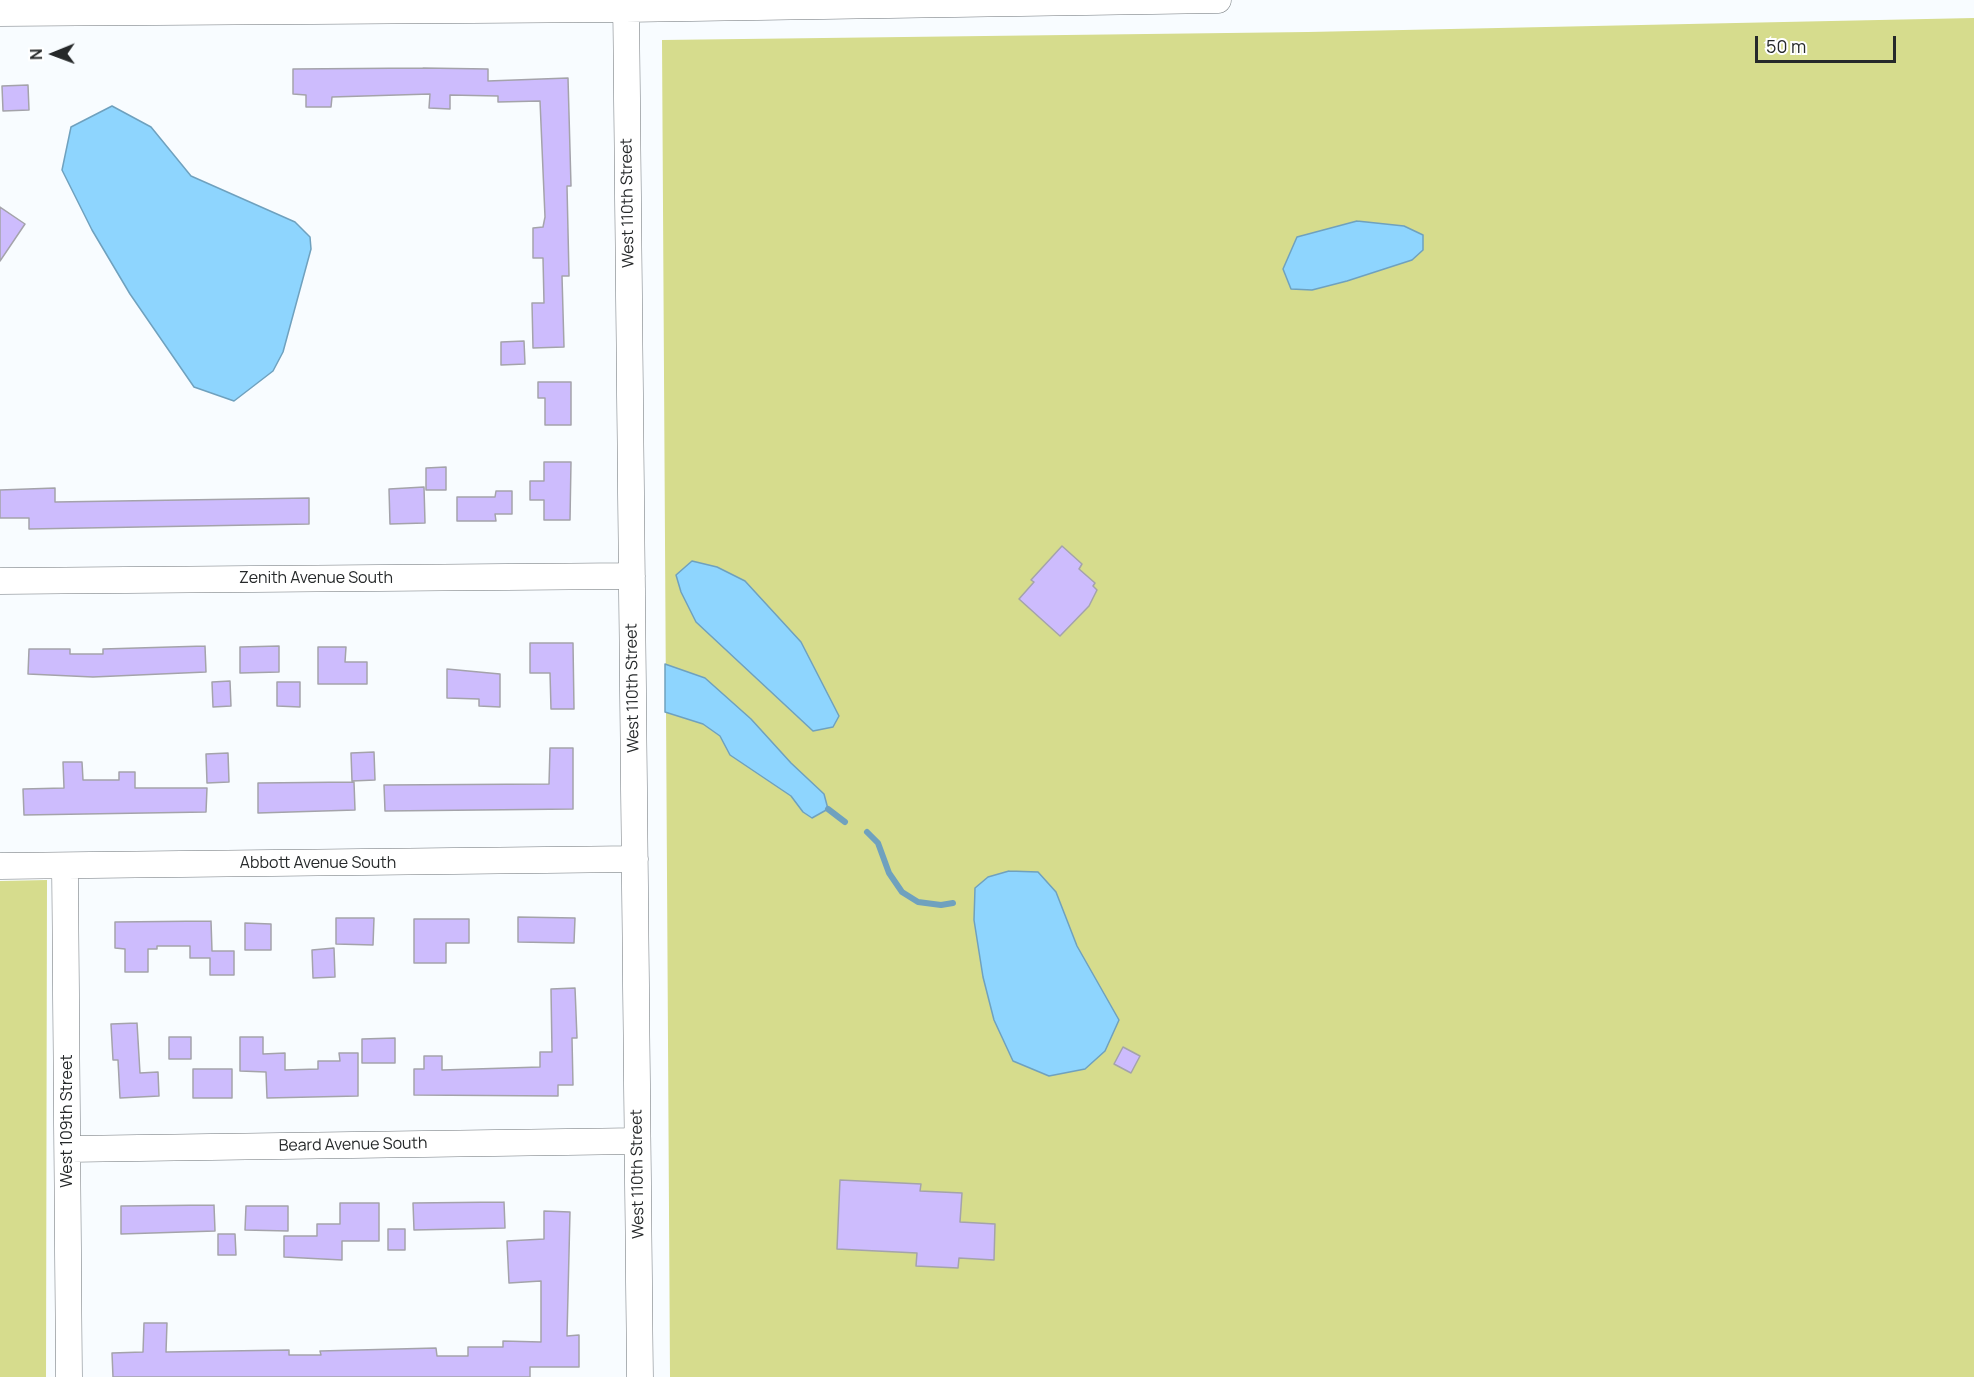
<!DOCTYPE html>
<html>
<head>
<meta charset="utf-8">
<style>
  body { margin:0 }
  #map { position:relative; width:1974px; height:1377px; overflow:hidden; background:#f8fcff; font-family:Manrope,sans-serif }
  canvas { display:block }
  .north { position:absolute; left:24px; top:24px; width:60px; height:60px; -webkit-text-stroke:4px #fff; paint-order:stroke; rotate:269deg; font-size:16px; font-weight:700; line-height:24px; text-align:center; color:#26292a }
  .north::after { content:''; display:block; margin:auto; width:21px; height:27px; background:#26292a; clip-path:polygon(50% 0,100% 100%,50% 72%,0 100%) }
  .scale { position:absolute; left:1755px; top:36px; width:141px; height:27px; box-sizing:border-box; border:3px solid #26292a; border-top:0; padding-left:8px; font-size:18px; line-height:21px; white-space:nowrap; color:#26292a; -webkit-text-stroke:4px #fff; paint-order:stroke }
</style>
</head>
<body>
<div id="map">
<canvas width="1974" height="1377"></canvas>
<div class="north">N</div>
<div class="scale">50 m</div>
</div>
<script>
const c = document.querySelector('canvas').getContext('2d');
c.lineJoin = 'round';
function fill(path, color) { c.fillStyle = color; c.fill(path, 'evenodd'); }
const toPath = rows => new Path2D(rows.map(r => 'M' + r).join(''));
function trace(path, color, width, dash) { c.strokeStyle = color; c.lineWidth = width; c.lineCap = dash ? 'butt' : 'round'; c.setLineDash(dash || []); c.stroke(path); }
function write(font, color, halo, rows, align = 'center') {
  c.font = font + ' Manrope,sans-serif'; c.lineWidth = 6; c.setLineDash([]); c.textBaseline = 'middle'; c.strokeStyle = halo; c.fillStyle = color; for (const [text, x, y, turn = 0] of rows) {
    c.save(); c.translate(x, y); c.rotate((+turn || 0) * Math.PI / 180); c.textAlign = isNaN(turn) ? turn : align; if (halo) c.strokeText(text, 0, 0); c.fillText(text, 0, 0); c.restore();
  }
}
fill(toPath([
  [1974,18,1974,1377,670,1377,662,40,1308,32],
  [47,880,46,1377,0,1377,0,881]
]), '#d6dc8d');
const water = toPath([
  [112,106,151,127,191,176,295,222,310,237,311,249,283,352,273,371,234,401,194,387,130,294,92,230,62,170,71,127,112,106],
  [1357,221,1404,226,1423,235,1423,250,1412,260,1347,281,1312,290,1291,289,1283,269,1297,237,1357,221],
  [692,561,717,567,745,581,801,642,839,716,833,727,813,731,696,622,681,592,676,575,692,561],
  [665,664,705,678,751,719,791,763,824,794,828,809,812,818,803,812,791,796,730,755,720,736,703,724,665,712,665,664],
  [1009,871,1038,872,1056,892,1077,946,1119,1020,1105,1051,1085,1069,1049,1076,1013,1061,994,1020,983,977,974,920,975,888,988,877,1009,871]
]);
fill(water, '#8ed5fe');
trace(water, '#6fa1be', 1.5);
trace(toPath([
  [828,809,845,822],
  [867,832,878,843,889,873,902,892,918,902,941,905,953,903]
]), '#6fa1be', 6);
const building = toPath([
  [423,68,488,69,488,81,568,78,571,186,567,186,569,276,562,276,564,347,533,348,532,303,544,303,543,258,533,258,533,228,543,227,545,217,540,101,498,102,498,96,450,95,450,109,429,108,430,94,332,97,331,107,306,107,306,95,293,94,293,69,423,68],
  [28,85,29,110,3,111,2,86,28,85],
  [0,207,25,224,0,261,0,207],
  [524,341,525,364,501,365,501,342,524,341],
  [538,382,571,382,571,425,545,425,545,398,538,398,538,382],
  [544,462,571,462,570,520,544,520,544,500,530,500,530,481,544,481,544,462],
  [446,467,446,490,426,490,426,468,446,467],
  [424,487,425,523,390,524,389,489,424,487],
  [55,488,55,502,309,498,309,524,29,529,29,518,0,518,0,490,55,488],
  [496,491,512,491,512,514,495,514,496,521,457,521,457,497,495,497,496,491],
  [1062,546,1082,564,1079,569,1095,583,1093,586,1097,590,1089,606,1060,636,1019,599,1034,582,1031,580,1062,546],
  [530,643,573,643,574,709,551,709,550,673,530,673,530,643],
  [205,646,206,672,93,677,28,674,29,649,70,649,70,654,103,654,103,649,205,646],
  [279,646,279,672,240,673,240,647,279,646],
  [318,647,346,647,345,662,367,662,367,684,318,684,318,647],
  [447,669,500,674,500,707,479,706,479,699,447,698,447,669],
  [230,681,231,706,213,707,212,682,230,681],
  [277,682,300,682,300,707,277,706,277,682],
  [550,748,573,748,573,809,385,811,384,785,549,784,550,748],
  [374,752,375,780,352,781,351,753,374,752],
  [228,753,229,782,207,783,206,754,228,753],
  [63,762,82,762,83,780,119,780,119,772,135,772,135,788,207,788,206,812,24,815,23,789,64,788,63,762],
  [354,782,355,810,258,813,258,783,354,782],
  [518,917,575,918,574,943,518,942,518,917],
  [336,918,374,918,373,945,336,944,336,918],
  [414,919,469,919,469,943,446,943,446,963,414,963,414,919],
  [211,921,212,951,234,951,234,975,210,975,210,958,190,958,190,946,157,946,157,949,148,949,148,972,125,972,125,949,115,948,115,922,211,921],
  [245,923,271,924,271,950,245,950,245,923],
  [334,948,335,977,313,978,312,950,334,948],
  [575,988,577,1038,572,1038,573,1085,558,1085,558,1096,414,1095,414,1069,424,1069,424,1056,442,1056,442,1070,540,1067,540,1052,552,1052,551,989,575,988],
  [137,1023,140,1073,158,1072,159,1096,120,1098,118,1060,113,1060,111,1024,137,1023],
  [169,1037,191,1037,191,1059,169,1059,169,1037],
  [240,1037,263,1037,263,1054,285,1053,285,1070,318,1069,318,1061,340,1061,339,1053,358,1053,358,1096,267,1098,266,1072,240,1071,240,1037],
  [395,1038,395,1063,362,1063,362,1039,395,1038],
  [1123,1047,1140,1056,1131,1073,1114,1064,1123,1047],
  [193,1069,232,1069,232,1098,193,1098,193,1069],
  [840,1180,921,1184,920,1191,962,1193,960,1222,995,1224,994,1260,959,1258,958,1268,916,1266,917,1253,837,1249,840,1180],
  [504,1202,505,1228,414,1230,413,1203,504,1202],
  [340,1203,379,1203,379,1241,342,1241,342,1260,284,1257,284,1236,317,1236,317,1224,340,1224,340,1203],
  [214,1205,215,1231,121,1234,121,1206,214,1205],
  [246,1206,288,1206,288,1231,245,1230,246,1206],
  [544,1211,570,1212,567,1336,579,1335,579,1367,530,1367,530,1377,113,1377,112,1353,143,1352,144,1323,167,1323,166,1352,289,1350,289,1355,321,1355,320,1351,436,1348,437,1356,468,1356,468,1347,503,1347,503,1341,541,1342,541,1281,509,1283,507,1241,544,1239,544,1211],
  [388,1229,405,1229,405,1250,388,1250,388,1229],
  [218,1234,235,1234,236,1255,218,1255,218,1234]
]);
fill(building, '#cdbcfd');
trace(building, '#a4a3aa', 1.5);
const minor = toPath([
  [626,0,640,1377],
  [0,13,626,9,1218,0],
  [0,581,632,576],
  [0,866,635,859],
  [65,866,69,1377],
  [68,1149,637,1141]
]);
trace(minor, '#6e7479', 27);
trace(minor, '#fff', 26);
write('16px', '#26292a', '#fff', [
  ["West 110th Street",628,203,-91],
  ["Zenith Avenue South",316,579],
  ["West 110th Street",633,688,-91],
  ["Abbott Avenue South",318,864],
  ["West 109th Street",68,1121,-90],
  ["Beard Avenue South",353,1145,-1],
  ["West 110th Street",638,1174,-91]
]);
</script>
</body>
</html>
